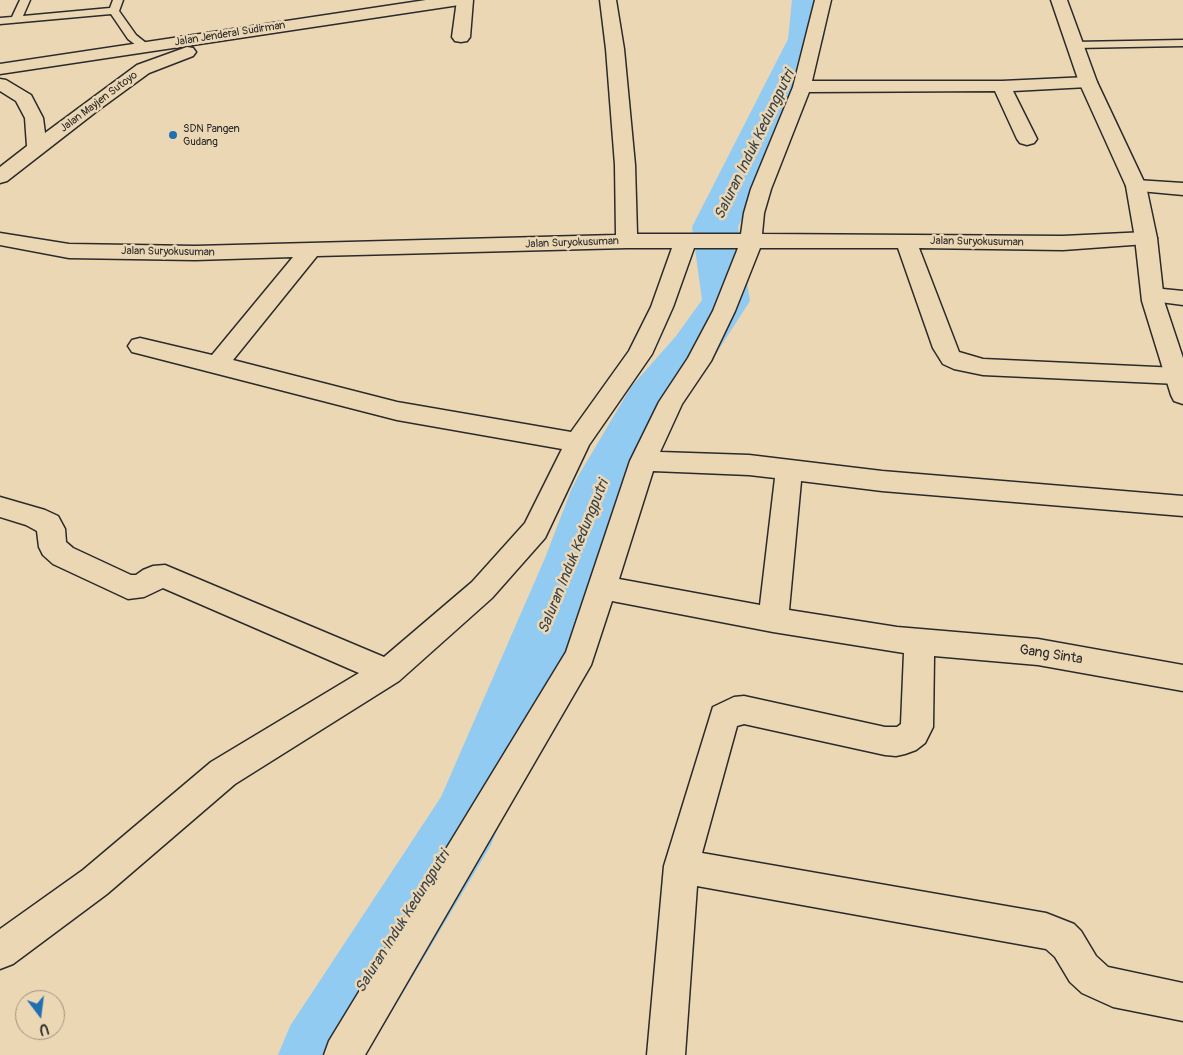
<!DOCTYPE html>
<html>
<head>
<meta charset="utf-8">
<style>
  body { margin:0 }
  #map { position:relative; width:1183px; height:1055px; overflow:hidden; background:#ecd7b5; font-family:Pangolin,sans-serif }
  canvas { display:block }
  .north { position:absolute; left:15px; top:990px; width:50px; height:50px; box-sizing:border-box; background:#ecd7b5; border:1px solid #9f927e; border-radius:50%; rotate:165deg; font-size:14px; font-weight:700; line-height:20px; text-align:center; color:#2b2b2b }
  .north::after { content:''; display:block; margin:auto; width:18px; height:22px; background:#1f6fb2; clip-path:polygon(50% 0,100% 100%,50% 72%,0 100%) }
</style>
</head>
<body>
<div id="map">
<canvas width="1183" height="1055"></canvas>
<div class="north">U</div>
</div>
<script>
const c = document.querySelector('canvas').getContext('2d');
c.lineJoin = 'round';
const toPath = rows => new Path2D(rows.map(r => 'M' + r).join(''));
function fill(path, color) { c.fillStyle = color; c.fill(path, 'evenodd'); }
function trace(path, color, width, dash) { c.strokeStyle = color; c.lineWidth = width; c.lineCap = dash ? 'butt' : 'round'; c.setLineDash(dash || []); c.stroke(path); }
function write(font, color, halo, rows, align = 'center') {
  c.font = font + ' Pangolin,sans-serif'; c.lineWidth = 5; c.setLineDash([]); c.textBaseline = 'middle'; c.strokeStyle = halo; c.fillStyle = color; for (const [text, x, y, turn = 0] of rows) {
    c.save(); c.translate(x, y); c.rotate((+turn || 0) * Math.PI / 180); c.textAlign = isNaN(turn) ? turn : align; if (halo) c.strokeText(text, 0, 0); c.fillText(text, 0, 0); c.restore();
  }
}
fill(toPath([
  [792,0,828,0,824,39,738,227,750,301,712,360,671,411,628,488,605,558,491,845,366,1055,278,1055,290,1026,441,797,545,558,572,488,580,473,631,387,676,336,702,300,692,227,788,39,792,0]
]), '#91cbf1');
const lane = toPath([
  [20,0,30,0,23,16,110,8,113,0,123,0,119,11,136,35,151,47,145,50,141,49,128,39,111,14,0,24,0,18,12,17,20,0],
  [1183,40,1183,46,1075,48,1069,45,1075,42,1183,40]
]);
const street = toPath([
  [457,0,473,0,470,37,467,41,461,42,455,41,452,37,457,0],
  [600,0,616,0,624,49,635,165,637,234,741,234,744,213,751,189,793,87,815,0,831,0,812,81,1002,81,1088,77,1094,78,1097,82,1094,86,1088,87,1013,91,1037,139,1034,143,1027,145,1020,143,1017,139,995,91,809,92,771,189,764,213,762,234,1063,236,1146,232,1154,233,1157,238,1154,243,1146,244,1063,250,919,248,959,352,983,359,1178,368,1183,369,1183,383,1178,384,983,375,954,369,943,364,933,348,898,248,760,248,735,311,711,361,682,404,660,452,749,455,882,471,1183,496,1183,516,882,491,801,481,789,610,897,627,1038,639,1183,665,1183,691,1038,665,934,656,933,727,925,743,916,750,905,754,896,756,885,755,744,724,737,726,702,853,1046,913,1074,924,1081,931,1096,956,1108,967,1183,983,1183,1021,1113,1007,1082,993,1070,982,1055,957,1046,949,697,886,685,1055,647,1055,664,866,713,707,734,697,744,696,885,727,897,727,901,724,904,653,773,632,612,601,591,665,365,1055,324,1055,329,1041,566,652,630,461,659,402,688,358,713,311,738,248,694,248,673,307,652,354,589,445,545,538,492,598,399,681,235,784,107,894,13,964,0,969,0,929,83,870,211,762,359,673,163,588,144,597,128,599,53,564,43,555,39,547,37,531,26,525,0,517,0,497,45,510,58,516,65,529,66,542,73,548,131,575,136,575,143,570,153,566,165,565,384,657,472,582,525,523,562,449,397,420,140,354,132,352,128,346,132,340,140,338,212,355,293,257,195,260,69,258,0,245,0,233,69,244,195,246,616,235,615,165,606,49,600,0],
  [627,248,672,248,651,307,629,351,571,432,397,402,233,360,317,256,627,248],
  [653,471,749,475,775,478,760,605,619,579,653,471],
  [1136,180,1183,183,1183,195,1129,190,1126,186,1129,182,1136,180],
  [1153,288,1183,291,1183,305,1145,300,1142,295,1145,290,1153,288]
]);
const secondary = toPath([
  [426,0,467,0,465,3,459,5,0,74,0,64,426,0],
  [1051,0,1067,0,1097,82,1146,186,1157,238,1164,301,1183,358,1183,404,1174,401,1171,395,1142,301,1135,238,1126,186,1079,82,1051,0],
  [187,47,193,48,196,52,193,56,149,73,97,111,7,181,0,183,0,167,27,146,25,118,16,101,0,91,0,79,6,80,31,95,43,118,45,133,137,65,187,47]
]);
trace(lane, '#2b2b2b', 3);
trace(street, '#2b2b2b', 3);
trace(secondary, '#2b2b2b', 3);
fill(lane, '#ecd7b5');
fill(street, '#ecd7b5');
fill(secondary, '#ecd7b5');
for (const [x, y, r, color] of [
  [173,135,5,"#1f6fb2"]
]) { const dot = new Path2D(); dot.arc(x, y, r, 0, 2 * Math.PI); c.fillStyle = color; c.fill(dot); trace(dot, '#ecd7b5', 2); }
write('11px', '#2b2b2b', '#ecd7b5', [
  ["Jalan Jenderal Sudirman",230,34,-9],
  ["Jalan Mayjen Sutoyo",99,102,-37],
  ["Jalan Suryokusuman",977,242,1],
  ["Jalan Suryokusuman",572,243,-2],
  ["Jalan Suryokusuman",168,252,1]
]);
write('11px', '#2b2b2b', '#ecd7b5', [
  ["SDN Pangen",183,129],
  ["Gudang",183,142]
], 'left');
write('14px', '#2b2b2b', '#ecd7b5', [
  ["Gang Sinta",1051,655,9]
]);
write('italic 15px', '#3a4349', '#ecd7b5', [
  ["Saluran Induk Kedungputri",755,145,-64],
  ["Saluran Induk Kedungputri",574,557,-68],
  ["Saluran Induk Kedungputri",403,922,-58]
]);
</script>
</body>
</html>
